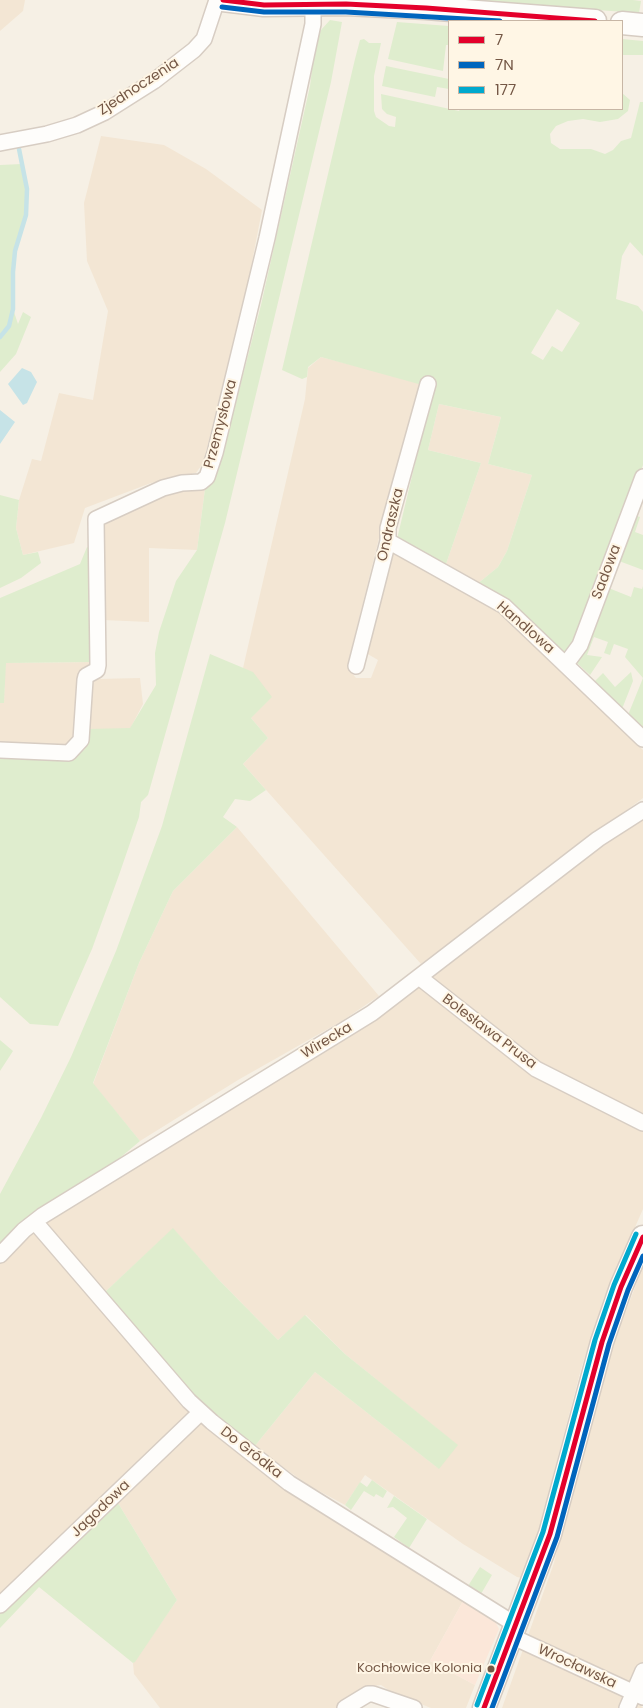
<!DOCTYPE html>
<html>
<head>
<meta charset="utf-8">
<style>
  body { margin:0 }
  #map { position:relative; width:643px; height:1708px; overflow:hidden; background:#f6f0e5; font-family:Poppins,sans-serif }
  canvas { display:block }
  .legend { position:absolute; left:448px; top:20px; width:175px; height:90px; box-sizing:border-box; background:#fff6e5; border:1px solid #c7b6a5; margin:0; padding:6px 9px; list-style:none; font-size:15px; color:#745745 }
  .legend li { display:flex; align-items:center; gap:10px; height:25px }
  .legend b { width:25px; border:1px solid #c7b6a5 }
</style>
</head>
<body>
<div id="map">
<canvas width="643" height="1708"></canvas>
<ul class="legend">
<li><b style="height:6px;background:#e4002b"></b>7</li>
<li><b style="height:6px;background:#0065bd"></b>7N</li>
<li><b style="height:6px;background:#00a9ce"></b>177</li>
</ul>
</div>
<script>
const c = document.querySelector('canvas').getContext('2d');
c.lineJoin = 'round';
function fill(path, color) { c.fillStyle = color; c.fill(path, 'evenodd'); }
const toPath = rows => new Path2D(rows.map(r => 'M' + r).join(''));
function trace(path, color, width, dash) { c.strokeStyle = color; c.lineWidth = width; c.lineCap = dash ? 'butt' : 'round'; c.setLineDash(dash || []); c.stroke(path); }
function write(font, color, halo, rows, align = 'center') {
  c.font = font + ' Poppins,sans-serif'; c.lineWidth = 4; c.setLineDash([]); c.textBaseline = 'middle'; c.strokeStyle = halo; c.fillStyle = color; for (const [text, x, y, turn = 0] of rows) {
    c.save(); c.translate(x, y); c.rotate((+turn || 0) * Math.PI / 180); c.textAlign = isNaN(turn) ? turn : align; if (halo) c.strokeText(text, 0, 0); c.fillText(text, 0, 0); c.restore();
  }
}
fill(toPath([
  [0,0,25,0,23,11,0,31],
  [101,136,164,145,206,169,262,210,243,309,203,463,196,473,151,483,85,508,74,543,23,555,16,528,19,500,32,459,41,461,59,393,93,400,108,311,87,261,84,203],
  [321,357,422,383,382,526,347,667,356,678,371,678,378,660,366,653,393,554,397,553,500,612,643,750,643,798,421,964,243,764,268,738,251,718,243,668,305,399,308,368],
  [439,404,501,417,488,464,532,475,507,551,498,567,476,585,446,564,481,463,428,450],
  [205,489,197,550,149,548,149,622,103,620,101,527,146,501,177,491],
  [96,662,97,679,140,678,143,704,130,729,87,729,85,749,71,759,0,757,0,703,4,702,5,663],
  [643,816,643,1118,523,1054,428,975,603,840],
  [237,827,379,996,342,1021,238,1080,140,1141,93,1084,139,963,173,891],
  [417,986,455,1013,643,1127,643,1209,604,1298,581,1369,526,1579,517,1577,463,1544,365,1475,345,1505,310,1486,254,1447,315,1372,438,1468,457,1445,345,1354,306,1315,278,1340,219,1280,173,1229,105,1292,78,1265,45,1225,48,1221,369,1024,413,987],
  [34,1232,192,1414,0,1598,0,1264,29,1233],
  [643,1266,643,1694,639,1704,643,1708,502,1708,554,1563,588,1425,617,1335],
  [199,1421,240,1454,315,1507,463,1601,430,1661,475,1685,466,1708,431,1708,393,1693,381,1685,367,1687,337,1708,160,1708,134,1674,133,1663,177,1600,118,1503]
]), '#f3e6d4');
fill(toPath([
  [463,1601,496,1623,499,1629,475,1685,430,1661]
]), '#fbe7d9');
fill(toPath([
  [458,0,633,0,641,1,639,13],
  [330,20,342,22,331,82,225,523,148,795,141,802,139,817,119,875,92,949,58,1026,30,1024,0,997,0,757,71,759,85,749,87,729,130,728,156,685,155,653,159,632,176,581,197,550,205,489,213,483,219,468,261,305,310,86,315,45,321,30],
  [397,22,449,26,449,45,446,45,443,71,388,59],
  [364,39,369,43,381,43,374,76,374,111,376,117,389,126,395,127,396,117,387,114,382,109,381,94,459,111,460,109,622,109,622,93,630,100,628,111,618,119,600,122,583,119,568,121,556,126,550,134,551,143,560,149,591,149,605,154,613,150,621,141,631,138,640,102,643,102,643,256,630,242,622,256,616,299,638,306,643,312,643,465,575,644,572,651,563,654,476,585,498,567,507,551,532,475,488,464,501,417,439,404,428,450,481,463,446,564,401,543,397,539,433,388,321,357,308,367,307,377,302,379,282,370,355,59,360,40],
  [557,309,580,323,562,352,552,346,543,360,531,353],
  [622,39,643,41,643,55,622,55],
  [386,66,449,79,449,89,437,87,435,97,382,86],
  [22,164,27,189,26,215,15,251,13,272,13,309,18,324,23,312,31,317,16,354,0,372,0,165],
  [0,495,19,500,16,528,23,555,38,552,41,563,21,578,0,588],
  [634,515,640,517,635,532,643,535,643,570,619,561,614,580,609,579],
  [87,547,94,549,96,662,6,663,4,703,0,703,0,598,80,564],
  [643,586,643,731,628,715,643,678,625,657,628,649,614,644,610,655,604,653,608,642,594,637,587,655,602,657,590,675,577,663,606,587,631,597,634,587,642,589],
  [210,654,253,672,272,697,251,718,268,738,243,764,266,790,250,801,235,799,223,817,237,827,173,891,139,963,93,1083,140,1141,109,1167,20,1226,0,1244,0,1194,41,1118,71,1057,116,951,162,826],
  [631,672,633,681,622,709,595,681,603,673,615,687],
  [0,1040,13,1051,0,1071],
  [173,1228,219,1280,278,1340,305,1315,345,1354,458,1445,439,1469,315,1372,254,1447,193,1396,105,1292],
  [372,1480,387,1491,383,1498,376,1494,374,1497,364,1491,351,1510,345,1505,360,1482,367,1487],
  [394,1496,427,1519,409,1548,394,1537,407,1518,393,1507,387,1508],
  [118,1503,177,1600,135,1662,133,1663,39,1587,0,1628,0,1614,91,1525],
  [480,1567,492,1575,481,1594,468,1586]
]), '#dfedce');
fill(toPath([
  [22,368,31,372,37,382,27,403,23,405,8,384],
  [0,410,15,422,0,444]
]), '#c6e3e7');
trace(toPath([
  [0,337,9,326,13,309,13,272,15,251,26,215,27,189,19,149]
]), '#c6e3e7', 4.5);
const street = toPath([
  [0,143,47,134,77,125,105,112,154,81,194,50,204,39,217,0],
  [388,541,504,606,643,739],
  [566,664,580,645,643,477],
  [356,666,388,541,388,528,428,384],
  [0,750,69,753,81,740,85,680,86,676,97,670,98,665,96,519,163,488,182,483,201,482,207,477,215,453,267,238,313,24,313,4],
  [419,977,536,1069,643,1123],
  [35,1222,189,1401,212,1422,289,1483,516,1625],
  [0,1255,24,1230,42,1216,372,1013,598,839,643,810],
  [0,1605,201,1412],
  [511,1636,643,1697],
  [345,1708,368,1694,373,1694,414,1708],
  [627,1708,643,1671]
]);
const secondary = toPath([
  [223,0,264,5,346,4,426,8,595,21],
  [622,23,643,25],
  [484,1708,550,1534,602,1342,621,1287,643,1237]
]);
trace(street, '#d7cdc3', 18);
trace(secondary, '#d6ccc2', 25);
trace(street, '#fefdfb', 15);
trace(secondary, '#fefdfb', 22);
trace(toPath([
  [223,0,264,5,346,4,426,8,595,21],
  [484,1708,550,1534,602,1342,621,1287,643,1237]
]), '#e4002b', 5);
trace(toPath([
  [222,7,264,12,346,12,500,21],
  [492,1708,557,1537,609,1344,628,1290,643,1256]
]), '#0065bd', 5);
trace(toPath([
  [477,1705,543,1532,595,1340,614,1285,636,1234]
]), '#00a9ce', 5);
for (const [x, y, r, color] of [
  [491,1669,4.5,"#745745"]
]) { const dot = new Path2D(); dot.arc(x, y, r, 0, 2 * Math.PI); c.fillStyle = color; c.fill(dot); trace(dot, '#fff6e5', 2); }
write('13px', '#745745', '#fff6e5', [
  ["Kochłowice Kolonia",482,1669]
], 'right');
write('14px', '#745745', '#fff6e5', [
  ["Zjednoczenia",139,87,-33],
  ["Przemysłowa",221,424,-75],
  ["Ondraszka",391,525,-77],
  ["Sadowa",607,572,-69],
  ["Handlowa",525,628,41],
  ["Bolesława Prusa",489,1032,37],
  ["Wirecka",327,1041,-31],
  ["Do Gródka",251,1453,38],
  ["Jagodowa",101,1509,-44],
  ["Wrocławska",577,1667,25]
]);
</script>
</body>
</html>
